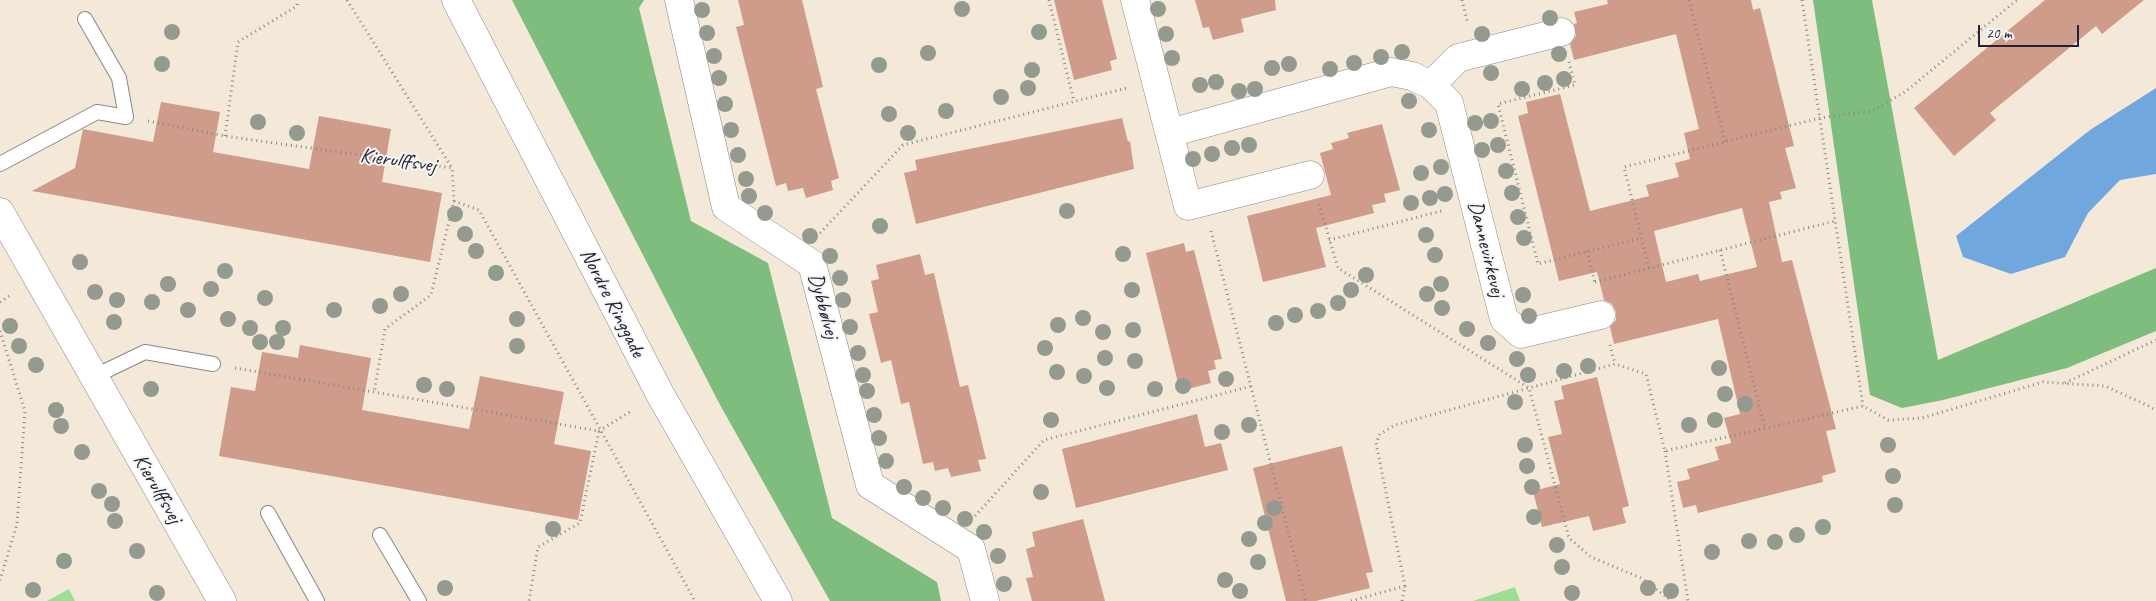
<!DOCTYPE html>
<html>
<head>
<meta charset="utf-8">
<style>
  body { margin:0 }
  #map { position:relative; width:2156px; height:601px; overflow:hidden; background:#f4e9d8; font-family:Caveat,sans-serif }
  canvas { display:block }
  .scale { position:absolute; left:1978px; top:25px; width:101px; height:22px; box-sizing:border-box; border:2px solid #22223b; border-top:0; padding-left:6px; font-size:15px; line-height:18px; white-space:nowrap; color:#22223b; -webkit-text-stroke:4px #f6f6f2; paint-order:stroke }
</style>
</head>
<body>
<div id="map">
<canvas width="2156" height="601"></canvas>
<div class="scale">20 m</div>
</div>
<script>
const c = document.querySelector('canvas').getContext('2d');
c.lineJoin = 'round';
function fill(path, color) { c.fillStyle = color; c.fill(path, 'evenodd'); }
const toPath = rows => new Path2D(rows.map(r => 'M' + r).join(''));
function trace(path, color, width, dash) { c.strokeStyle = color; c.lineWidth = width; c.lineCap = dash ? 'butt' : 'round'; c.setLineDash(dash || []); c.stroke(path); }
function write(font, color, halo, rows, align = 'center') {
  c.font = font + ' Caveat,sans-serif'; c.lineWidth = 4; c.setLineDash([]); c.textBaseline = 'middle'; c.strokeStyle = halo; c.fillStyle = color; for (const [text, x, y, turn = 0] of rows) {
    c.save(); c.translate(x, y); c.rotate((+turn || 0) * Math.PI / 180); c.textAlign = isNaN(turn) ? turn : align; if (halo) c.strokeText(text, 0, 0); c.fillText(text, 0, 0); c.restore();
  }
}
fill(toPath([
  [1515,587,1520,601,1473,601],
  [69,589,75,601,47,601]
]), '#9dde95');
fill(toPath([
  [512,0,644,0,639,8,691,221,768,263,832,518,937,582,941,601,830,601,719,403],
  [1813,0,1872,0,1938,360,2156,268,2156,331,2067,368,1943,400,1902,408,1870,395]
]), '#7ebd7e');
fill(toPath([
  [2156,88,2156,174,2120,180,2088,213,2065,257,2011,274,1963,257,1956,236,2090,130]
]), '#6fa7de');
fill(toPath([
  [738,0,802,0,823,87,816,89,839,178,831,181,833,190,806,198,803,188,788,191,786,183,776,186,736,27,744,25],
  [1054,0,1102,0,1117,59,1110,61,1112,70,1074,80],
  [1195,0,1275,0,1276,10,1241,19,1244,32,1213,40,1209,27,1203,28],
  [1607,0,1751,0,1753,10,1760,8,1794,146,1785,148,1796,188,1780,192,1782,199,1769,202,1782,262,1792,260,1836,429,1826,431,1836,472,1822,476,1823,482,1698,513,1696,505,1683,508,1677,482,1690,479,1687,469,1719,460,1715,447,1731,443,1724,418,1740,414,1718,319,1614,344,1610,327,1616,320,1616,312,1612,304,1604,300,1597,272,1559,281,1518,116,1528,113,1526,102,1560,94,1590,211,1649,196,1646,185,1679,177,1675,163,1690,159,1684,133,1699,129,1676,34,1574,60,1570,44,1576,36,1574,24,1577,23,1574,12,1608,4],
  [1742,208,1757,267,1700,281,1698,274,1666,282,1654,231],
  [2045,0,2144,0,2102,34,2096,26,1990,113,1996,120,1954,156,1914,108],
  [161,102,220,112,213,152,309,169,319,116,391,129,382,182,442,193,430,262,32,191,75,168,83,129,153,142],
  [1122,118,1128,142,1130,141,1134,169,916,224,904,173,917,170,915,160],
  [1382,124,1400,190,1384,194,1386,202,1372,205,1374,213,1316,228,1326,267,1263,282,1247,216,1331,195,1320,153,1333,149,1331,143,1349,138,1347,133],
  [1184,243,1186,252,1194,250,1222,359,1214,360,1216,369,1208,371,1211,383,1180,391,1146,253],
  [920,254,925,275,934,273,960,387,968,385,986,459,978,460,981,471,951,477,948,468,935,471,933,462,923,464,909,402,901,404,891,360,881,363,869,314,878,312,871,281,879,279,876,265],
  [300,345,371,358,362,410,469,429,480,376,564,392,554,444,591,451,578,520,219,456,231,387,255,391,262,352,298,358],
  [1597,377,1629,506,1622,508,1626,523,1593,531,1589,516,1542,527,1533,491,1560,484,1548,437,1562,434,1554,401,1564,399,1561,386],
  [1197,414,1205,447,1221,443,1228,470,1076,508,1062,449],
  [1342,446,1373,572,1366,573,1370,588,1316,601,1286,601,1253,468],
  [1083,519,1105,601,1032,601,1026,578,1033,577,1026,549,1035,546,1032,532]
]), '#cf9b8b');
const service = toPath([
  [0,164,97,112,126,117,119,78,85,19],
  [93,377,145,352,213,364],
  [268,513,317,601],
  [380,535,419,601]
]);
const minor = toPath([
  [679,0,726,207,812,264,870,485,971,549,985,601],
  [1135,0,1188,206,1310,175],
  [1431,85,1458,58,1561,32],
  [1170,133,1391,72,1412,76,1431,85,1449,103,1504,319,1521,334,1601,315],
  [0,212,222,601]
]);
const tertiary = toPath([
  [456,0,660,394,778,601]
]);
trace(service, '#8b868a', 16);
trace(minor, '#8b868a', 29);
trace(tertiary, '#8b868a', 29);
trace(toPath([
  [347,0,452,168],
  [1049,0,1074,102],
  [1462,0,1468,24],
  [1689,0,1725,142],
  [1802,0,1863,406],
  [1569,62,1575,85,1498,104,1538,264,1641,238],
  [148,121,225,136,452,168,454,201,431,295,385,329,374,393],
  [225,136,238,42,297,6,298,0],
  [454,201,479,210,695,601],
  [1319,204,1338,268,1529,388,1615,364,1646,374,1665,451,1863,406,1888,420,1922,418,2043,382,2105,386,2151,407,2156,411],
  [1211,231,1306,601],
  [820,233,903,145,1127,88],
  [1329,240,1445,210],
  [1720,250,1765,428],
  [1587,251,1595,283],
  [1649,268,1624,167,1820,118,1872,111,1905,92,2017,0],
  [1595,282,1835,221],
  [0,302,12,294],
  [0,331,25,411,17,524,0,580],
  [1610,345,1615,364],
  [235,368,599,431,580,523,538,547,529,601],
  [2065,383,2156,340],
  [599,431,633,410],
  [1665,451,1688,601],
  [975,516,1044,440,1252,386],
  [1351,601,1405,586],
  [1402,601,1405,586,1376,443,1380,434,1395,425,1529,388,1569,538,1591,557,1641,578,1672,601]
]), '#8b868a', 3, [1, 4]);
trace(service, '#fff', 14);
trace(minor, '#fff', 28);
trace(tertiary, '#fff', 28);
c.fillStyle = '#959a90';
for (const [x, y] of [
  [962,9],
  [1158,9],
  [702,10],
  [1550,18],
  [172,32],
  [1039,32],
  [707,33],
  [1166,34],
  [1482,34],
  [1402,52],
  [928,53],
  [1559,54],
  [714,56],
  [1381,57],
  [1172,58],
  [1354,63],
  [162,64],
  [1289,64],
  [879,65],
  [1272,68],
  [1330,69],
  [1032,70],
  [1491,73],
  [719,78],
  [1564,79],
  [1216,82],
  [1545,83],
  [1200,85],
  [1028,88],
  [1255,89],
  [1522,89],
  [1239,91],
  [1001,97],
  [1409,101],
  [725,104],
  [946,111],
  [889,114],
  [1491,121],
  [258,122],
  [1475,123],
  [731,130],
  [1429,130],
  [297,133],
  [908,133],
  [1249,145],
  [1498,145],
  [1232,148],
  [1482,150],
  [1212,154],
  [738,155],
  [1193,159],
  [1441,167],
  [1506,171],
  [1421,173],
  [746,179],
  [1512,193],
  [1445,194],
  [749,196],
  [1430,198],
  [1411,203],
  [1067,211],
  [765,213],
  [455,214],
  [1518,217],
  [880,226],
  [465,234],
  [1426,235],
  [810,236],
  [1524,238],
  [476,251],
  [1123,254],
  [1435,255],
  [830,256],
  [80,262],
  [225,271],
  [496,273],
  [1366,275],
  [840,278],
  [168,284],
  [1441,284],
  [211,289],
  [1132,290],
  [1351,290],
  [95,292],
  [401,294],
  [1427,294],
  [1523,295],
  [265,298],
  [117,300],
  [843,300],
  [152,302],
  [1338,303],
  [380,306],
  [1442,308],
  [188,310],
  [334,310],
  [1318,311],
  [1295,315],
  [1529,316],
  [1083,318],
  [228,319],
  [517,319],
  [114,322],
  [1276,323],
  [1058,325],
  [10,326],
  [850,327],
  [250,328],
  [283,328],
  [1467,329],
  [1133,330],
  [1103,332],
  [260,342],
  [277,342],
  [1488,343],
  [19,346],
  [517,346],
  [1045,348],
  [858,353],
  [1105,358],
  [1517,359],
  [1135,361],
  [36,365],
  [1588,366],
  [1719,368],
  [1564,371],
  [1057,372],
  [863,375],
  [1528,375],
  [1084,376],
  [1226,379],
  [424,385],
  [1183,386],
  [1107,388],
  [151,389],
  [447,389],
  [1155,389],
  [867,391],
  [1725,394],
  [1515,402],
  [1745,404],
  [56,410],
  [874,415],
  [1051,420],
  [1715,420],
  [1249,425],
  [1689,425],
  [61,426],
  [1222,432],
  [879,438],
  [1525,445],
  [1888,445],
  [82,452],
  [886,461],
  [1527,466],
  [1893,476],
  [904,487],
  [1532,487],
  [99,491],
  [1041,492],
  [923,498],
  [112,504],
  [1895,505],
  [943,508],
  [1274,508],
  [1534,517],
  [965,519],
  [115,521],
  [1265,523],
  [1823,527],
  [553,529],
  [984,532],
  [1797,535],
  [1249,539],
  [1749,541],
  [1775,542],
  [1557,545],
  [137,551],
  [1712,552],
  [998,556],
  [64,561],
  [1258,562],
  [1562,567],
  [1225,580],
  [1004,584],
  [445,588],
  [1648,588],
  [33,590],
  [1240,591],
  [1671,591],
  [157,593],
  [1572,593]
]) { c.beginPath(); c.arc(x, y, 8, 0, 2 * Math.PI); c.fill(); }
write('21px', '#22223b', '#f6f6f2', [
  ["Kierulffsvej",398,161,8],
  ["Dannevirkevej",1486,249,76],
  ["Nordre Ringgade",612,303,63],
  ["Dybbølvej",823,306,75],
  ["Kierulffsvej",157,489,60]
]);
</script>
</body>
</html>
